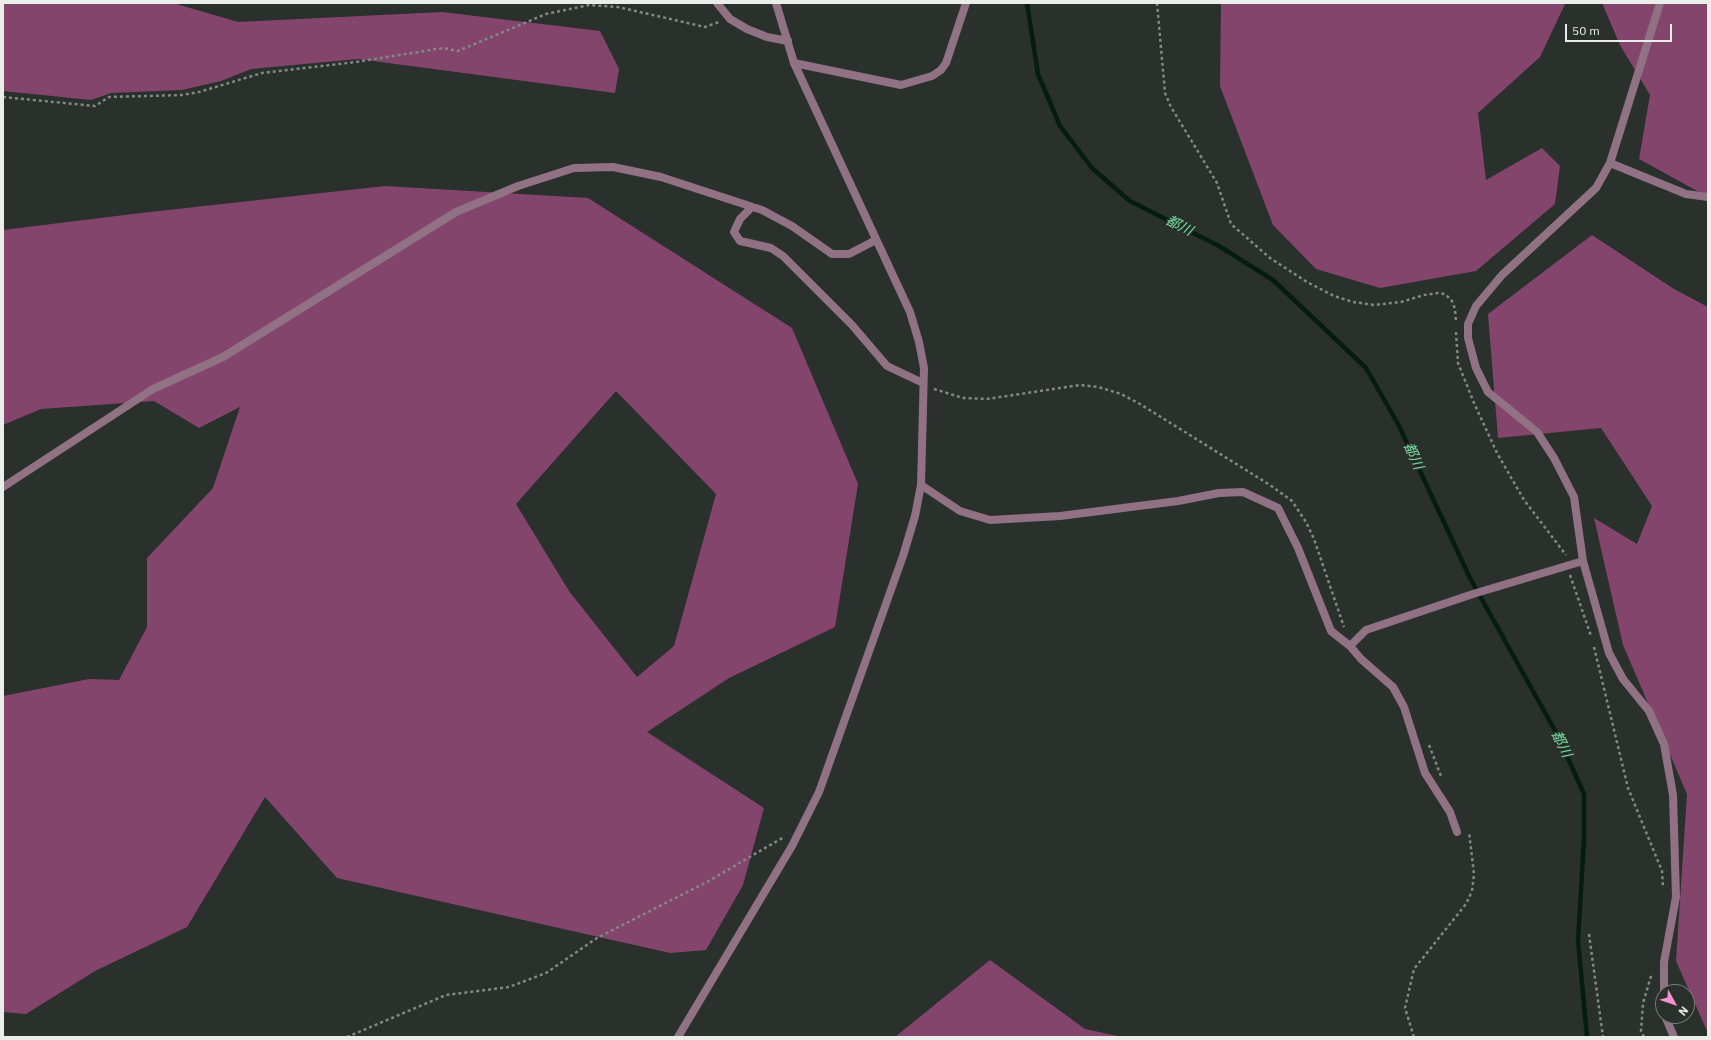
<!DOCTYPE html>
<html>
<head>
<meta charset="utf-8">
<style>
  body { margin:0 }
  #map { position:relative; width:1711px; height:1040px; overflow:hidden; background:#2a302c; font-family:"IBM Plex Sans",sans-serif }
  canvas { display:block }
  .frame { position:absolute; inset:0; border:4px solid #eaeeeb; pointer-events:none }
  .north { position:absolute; left:1655px; top:984px; width:40px; height:40px; box-sizing:border-box; background:#2a302c; border:1px solid #777c78; border-radius:50%; rotate:130deg; font-size:11px; font-weight:700; line-height:16px; text-align:center; color:#eaeeeb }
  .north::after { content:''; display:block; margin:auto; width:14px; height:18px; background:#f690cf; clip-path:polygon(50% 0,100% 100%,50% 72%,0 100%) }
  .scale { position:absolute; left:1565px; top:24px; width:107px; height:18px; box-sizing:border-box; border:2px solid #eaeeeb; border-top:0; padding-left:5px; font-size:12px; line-height:14px; white-space:nowrap; color:#eaeeeb; -webkit-text-stroke:3px #2a302c; paint-order:stroke }
</style>
</head>
<body>
<div id="map">
<canvas width="1711" height="1040"></canvas>
<div class="frame"></div>
<div class="north">N</div>
<div class="scale">50 m</div>
</div>
<script>
const c = document.querySelector('canvas').getContext('2d');
c.lineJoin = 'round';
function fill(path, color) { c.fillStyle = color; c.fill(path, 'evenodd'); }
const toPath = rows => new Path2D(rows.map(r => 'M' + r).join(''));
function trace(path, color, width, dash) { c.strokeStyle = color; c.lineWidth = width; c.lineCap = dash ? 'butt' : 'round'; c.setLineDash(dash || []); c.stroke(path); }
function write(font, color, halo, rows, align = 'center') {
  c.font = font + ' "IBM Plex Sans","Noto Sans JP",sans-serif'; c.lineWidth = 3; c.setLineDash([]); c.textBaseline = 'middle'; c.strokeStyle = halo; c.fillStyle = color; for (const [text, x, y, turn = 0] of rows) {
    c.save(); c.translate(x, y); c.rotate((+turn || 0) * Math.PI / 180); c.textAlign = isNaN(turn) ? turn : align; if (halo) c.strokeText(text, 0, 0); c.fillText(text, 0, 0); c.restore();
  }
}
fill(toPath([
  [3,3,173,3,238,22,442,12,600,31,619,69,615,93,358,59,251,69,221,81,182,90,111,93,91,100,3,91],
  [1221,3,1568,3,1565,4,1540,57,1478,113,1486,180,1542,148,1560,166,1555,204,1476,271,1380,288,1316,269,1273,225,1220,86],
  [1602,3,1708,3,1708,197,1639,159,1650,95,1620,45],
  [385,186,588,198,792,328,858,484,835,627,729,678,647,732,764,808,743,885,706,950,670,953,337,878,265,797,187,927,95,971,26,1014,3,1012,3,696,89,679,119,680,147,627,147,558,213,488,240,407,199,428,154,401,41,409,3,425,3,230,141,213],
  [616,391,716,494,674,646,637,677,569,591,516,504],
  [1592,235,1674,289,1708,307,1708,1033,1676,961,1687,794,1623,645,1594,518,1637,544,1652,506,1601,428,1498,438,1488,314],
  [990,960,1085,1029,1122,1037,895,1037]
]), '#84456d');
trace(toPath([
  [1027,3,1038,74,1060,126,1092,168,1130,201,1219,246,1273,280,1366,368,1398,424,1470,578,1558,736,1584,794,1584,839,1578,940,1587,1037]
]), '#051d0f', 4.5);
trace(toPath([
  [1157,3,1165,93,1171,107,1217,183,1231,224,1270,258,1307,282,1334,296,1353,302,1374,305,1401,302,1424,295,1438,293,1445,294,1452,301,1455,309,1456,323],
  [3,97,95,106,109,97,182,95,199,92,262,73,356,62,443,48,458,51,546,14,589,5,618,7,705,27,719,22],
  [1456,332,1458,363,1474,403,1497,453,1524,500,1566,555],
  [934,389,963,398,987,399,1080,385,1098,387,1121,394,1140,404,1270,485,1292,501,1306,522,1314,539,1344,627],
  [1570,575,1591,636],
  [1594,647,1628,788,1662,871,1663,887],
  [1429,745,1441,776],
  [1589,934,1603,1037],
  [347,1037,446,995,509,987,546,973,597,938,707,882,784,837],
  [1414,1037,1405,1008,1414,969,1466,904,1472,891,1474,874,1469,832],
  [1644,1037,1641,1031,1643,1003,1652,973]
]), '#838884', 2.5, [3, 3]);
trace(toPath([
  [717,3,730,19,747,29,767,37,788,41],
  [1660,3,1610,163,1596,188,1502,275,1476,306,1468,324,1468,338,1476,368,1488,392,1537,432,1554,458,1574,497,1583,561,1609,653,1623,679,1649,711,1664,744,1673,795,1676,897,1664,962,1664,992],
  [794,63,901,85,932,76,941,70,946,63,966,3],
  [1610,163,1686,194,1708,197],
  [752,207,740,219,734,232,740,241,771,248,783,256,852,325,887,366,923,383],
  [921,485,960,511,990,520,1060,516,1178,501,1219,493,1243,492,1278,508,1298,548,1331,631,1350,646,1361,659,1393,687,1404,707,1425,773,1450,812,1457,832],
  [3,487,153,389,223,357,456,212,518,186,574,168,613,167,661,177,762,210,792,226,832,254,849,254,876,240],
  [1350,646,1366,630,1473,594,1583,561],
  [1665,1016,1674,1037]
]), '#907284', 8);
trace(toPath([
  [678,1037,792,846,819,792,903,556,915,516,921,485,924,368,919,342,910,312,794,63,776,3]
]), '#907284', 8);
write('italic 14px', '#77dda0', '#2a302c', [
  ["都川",1179,226,27],
  ["都川",1413,456,65],
  ["都川",1561,744,64]
]);
</script>
</body>
</html>
